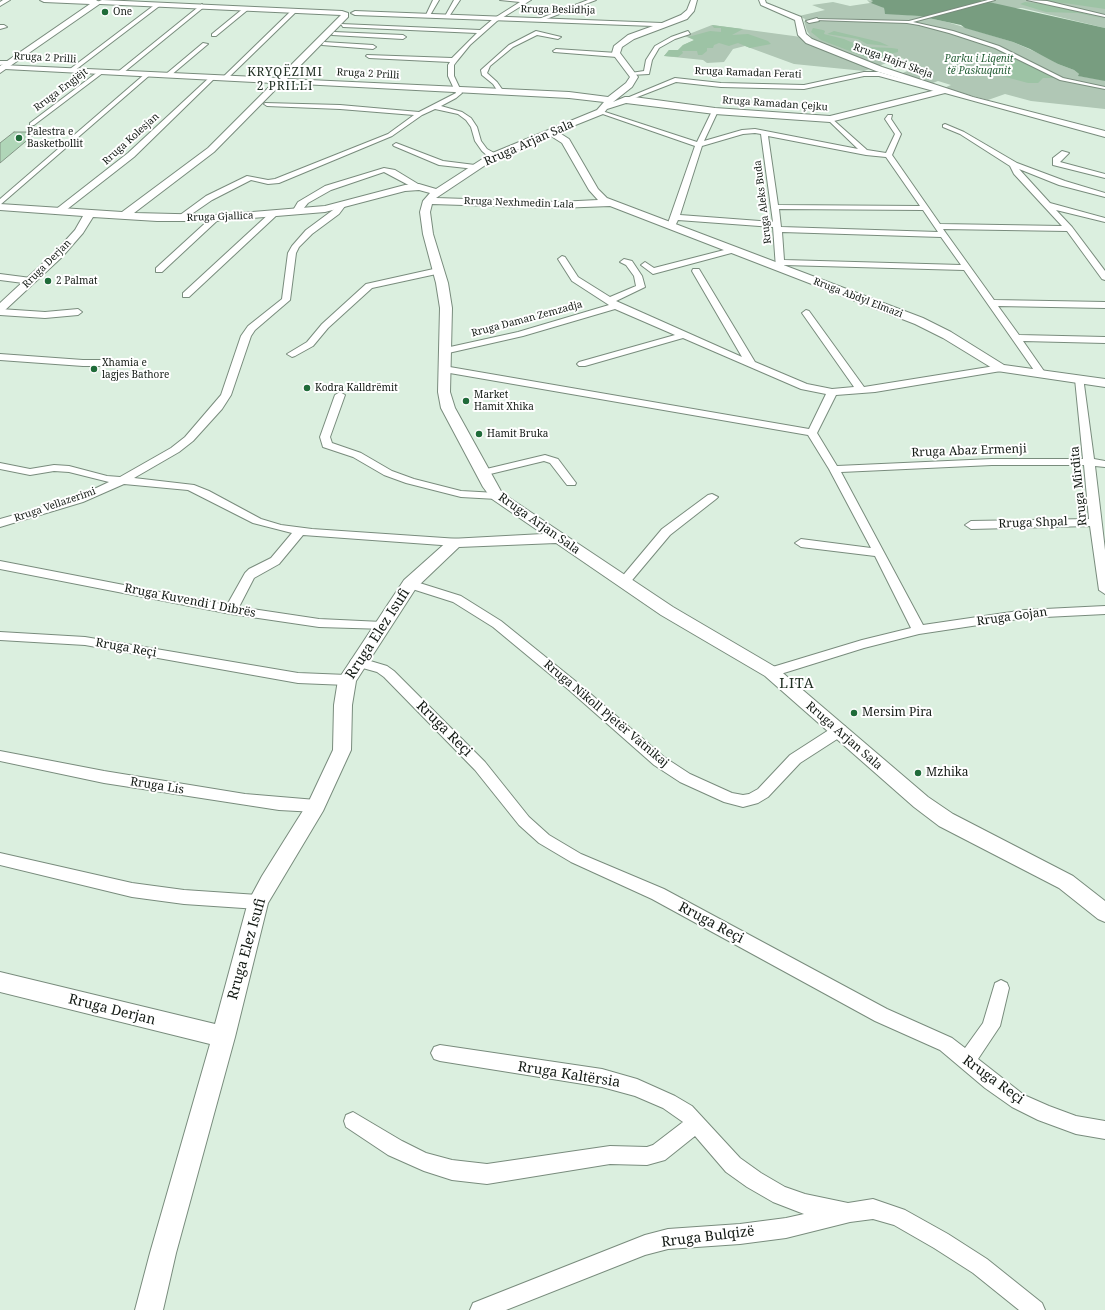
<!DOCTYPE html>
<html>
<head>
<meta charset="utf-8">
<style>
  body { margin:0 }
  canvas { display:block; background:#dbefdf }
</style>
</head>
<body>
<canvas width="1105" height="1310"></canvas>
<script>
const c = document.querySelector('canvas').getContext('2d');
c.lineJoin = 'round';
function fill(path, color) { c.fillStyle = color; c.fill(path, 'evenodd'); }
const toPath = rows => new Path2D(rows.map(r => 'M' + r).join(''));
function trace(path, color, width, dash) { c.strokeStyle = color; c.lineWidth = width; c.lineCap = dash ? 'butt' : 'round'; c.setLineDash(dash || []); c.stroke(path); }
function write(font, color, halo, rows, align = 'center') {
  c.font = font + ' "Noto Serif",serif'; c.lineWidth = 4; c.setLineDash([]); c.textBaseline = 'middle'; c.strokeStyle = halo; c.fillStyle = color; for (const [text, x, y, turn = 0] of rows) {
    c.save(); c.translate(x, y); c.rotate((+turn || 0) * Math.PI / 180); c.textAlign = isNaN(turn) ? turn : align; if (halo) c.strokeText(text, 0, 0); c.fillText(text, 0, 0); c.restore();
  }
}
fill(toPath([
  [867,0,873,1,884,8,885,13,919,16,947,22,1013,42,1047,57,1058,64,1074,70,1079,74,1079,76,1103,80,1105,81,1105,109,1031,101,1005,94,988,100,944,88,951,85,938,81,930,84,900,74,920,66,902,58,878,66,816,41,811,37,807,31,804,21,806,22,805,19,799,16,825,10,812,5,833,2,850,6,870,3],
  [968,0,1105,0,1105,28,1022,8,1011,8,980,0],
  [712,25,801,37,873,68,864,71,794,64,745,46,733,49,724,62,707,63,703,60,664,56,669,50,678,50,683,45,695,40,684,36]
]), '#b0c7b5');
fill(toPath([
  [1036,0,1105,0,1105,9,1071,4],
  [1025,2,1052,5,1105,19,1078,13,1046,12,1020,4],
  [712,25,743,29,732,35,748,34,768,41,771,44,750,48,738,43,729,46,719,43,714,45,713,48,707,48,707,51,702,55,698,55,697,51,682,51,683,53,678,57,664,56,669,50,678,50,683,45,694,40,688,37,710,31,721,32,721,28,714,28],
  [813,28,823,30,825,31,824,34,844,39,851,42,869,47,892,48,898,49,898,52,886,55,882,59,873,60,821,40,811,32],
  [834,31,880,42,889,46,867,44,858,39,827,34],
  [995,49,1015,57,1055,78,1043,78,1038,83,1028,83,1002,76,997,72,1000,69,1000,65,1009,61,1010,57]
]), '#9dc3a5');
fill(toPath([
  [870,0,980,0,1105,28,1105,81,1078,76,1079,74,1074,70,1058,64,1030,49,1013,42,965,28,961,25,919,16,885,14,884,8,871,3,873,1]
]), '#789d80');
const building = toPath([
  [14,132,37,132,0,163,0,143,14,132]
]);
fill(building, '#b0d6b8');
trace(building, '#839686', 1);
const pedestrian = toPath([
  [988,0,995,0,913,22,953,31,999,46,1063,78,1105,87,1105,89,1060,80,995,48,949,33,919,25,907,23,815,20,817,19,909,21,988,0],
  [1027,0,1047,1,1105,15,1105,17,1027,0]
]);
const minor = toPath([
  [3,0,10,0,0,6,0,2,3,0],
  [433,0,439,0,429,17,425,17,433,0],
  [454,0,460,0,448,18,444,18,454,0],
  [500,0,531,0,497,21,470,45,457,61,454,65,454,76,462,93,456,98,441,106,462,112,471,118,477,127,481,141,487,149,496,154,496,158,490,158,482,151,475,141,471,127,466,120,458,114,435,109,422,115,392,136,279,183,268,184,251,180,212,200,183,220,176,218,206,196,247,176,268,180,275,179,388,134,414,115,340,109,267,106,264,104,265,103,340,105,419,112,456,93,448,76,448,65,450,62,369,58,366,56,367,55,452,58,477,33,343,27,341,24,480,30,493,19,520,2,500,0],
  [588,0,596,0,541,21,536,20,588,0],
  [157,3,162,4,74,71,70,71,70,69,157,3],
  [202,4,204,7,123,73,119,73,119,71,202,4],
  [245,7,250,8,216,36,212,36,212,34,245,7],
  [293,9,298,10,227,79,223,79,223,77,293,9],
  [817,18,819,21,809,23,806,21,817,18],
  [0,25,4,25,7,27,0,29,0,25],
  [536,31,561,37,558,39,537,35,513,47,490,66,487,73,497,82,504,92,499,93,493,84,482,75,481,70,509,45,536,31],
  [688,31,690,34,675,39,659,48,652,60,649,74,631,75,631,73,644,71,646,60,655,46,671,37,688,31],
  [334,32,403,35,406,37,403,39,332,35,334,32],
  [324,42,373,45,376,47,373,49,322,45,324,42],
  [203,43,208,44,170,76,166,76,166,74,203,43],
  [556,49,617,53,620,55,617,57,554,52,553,51,556,49],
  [0,61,10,61,13,63,0,65,0,61],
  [99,71,104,72,34,125,30,125,30,123,99,71],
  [864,72,879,72,944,91,941,93,879,76,864,76,804,89,721,87,676,82,627,101,622,100,675,78,721,83,804,85,864,72],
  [146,73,151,74,0,205,0,199,146,73],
  [211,76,216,77,134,157,61,214,55,214,55,210,128,153,211,76],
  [715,109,718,111,704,141,742,130,755,129,858,149,828,120,827,119,830,117,867,150,886,153,895,134,885,119,888,115,892,115,891,119,901,134,892,155,940,224,1062,226,1014,174,1010,166,960,134,943,127,943,125,945,124,964,132,1017,163,1065,181,1105,193,1105,197,1059,185,1019,169,1050,203,1105,218,1105,222,1056,210,1072,227,1105,271,1105,280,1102,279,1067,231,943,229,994,300,1105,302,1105,308,998,306,1019,335,1105,337,1105,343,1023,341,1046,374,1041,377,1038,376,964,270,784,265,784,268,780,271,776,268,773,227,678,220,674,228,668,228,667,226,695,146,597,112,602,111,697,142,712,111,715,109],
  [755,133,761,134,773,222,680,215,702,146,743,134,755,133],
  [768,136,866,155,886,157,920,206,778,205,768,136],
  [779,209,923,210,938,232,781,227,779,209],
  [782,232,941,237,961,265,784,260,782,232],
  [396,143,443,161,475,165,479,167,475,169,439,165,394,146,393,145,396,143],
  [1062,151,1069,153,1060,162,1105,174,1105,178,1053,165,1053,158,1062,151],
  [384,168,395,170,423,187,416,189,384,172,331,190,308,203,299,214,292,212,298,202,325,186,384,168],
  [338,204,345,206,339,214,312,234,299,247,296,253,290,300,255,330,251,336,231,395,222,409,193,441,179,452,134,478,194,485,209,491,261,519,281,525,312,529,459,539,461,542,455,546,303,535,279,564,254,578,239,607,319,619,382,622,386,623,388,626,386,629,319,627,231,614,0,569,0,561,227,605,245,573,249,569,271,558,292,533,253,523,188,490,124,484,83,502,0,527,0,519,75,498,109,482,69,472,54,471,30,475,0,469,0,463,30,469,54,465,69,466,107,476,120,477,171,448,185,437,221,395,241,336,248,326,282,299,288,253,292,246,306,230,333,210,338,204],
  [271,212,278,214,189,297,183,297,183,293,271,212],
  [213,216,220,218,162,272,156,272,156,268,213,216],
  [732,248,735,248,735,252,653,274,641,265,645,262,654,268,732,248],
  [562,256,565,257,578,277,610,297,636,286,634,276,626,265,620,262,624,259,632,261,642,276,645,287,616,301,742,357,692,271,693,269,699,269,755,362,807,384,832,389,854,387,802,313,806,310,809,311,864,387,1001,365,1006,368,1001,371,875,392,836,395,817,433,837,466,992,459,1083,459,1075,379,1077,377,1083,377,1094,459,1105,461,1105,467,1095,466,1105,550,1105,594,1099,590,1090,526,971,529,965,525,971,521,1089,519,1084,465,992,465,841,472,923,625,1025,610,1105,606,1105,614,1025,618,919,634,864,648,771,677,766,675,764,672,766,669,862,640,911,628,875,556,801,547,795,543,801,539,871,548,829,469,808,435,444,372,439,369,444,366,809,429,826,394,801,389,683,338,585,366,579,366,577,364,579,362,675,335,615,309,523,336,444,354,441,353,441,349,518,332,609,305,572,281,558,259,562,256],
  [438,268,441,269,441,273,372,288,328,328,313,346,295,356,292,357,287,354,307,342,322,324,366,284,438,268],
  [0,274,31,278,35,281,31,284,0,280,0,274],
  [0,309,45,312,78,309,82,312,78,315,45,318,0,315,0,309],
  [0,354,83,360,115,360,120,363,115,366,83,366,0,360,0,354],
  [340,392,345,395,330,437,332,443,361,453,392,471,414,479,461,491,497,493,503,496,497,499,461,497,406,483,384,475,353,457,323,447,320,437,335,395,340,392],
  [545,455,558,459,576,483,575,485,567,485,550,463,544,461,482,476,477,473,478,471,545,455],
  [712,494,718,497,716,499,670,535,628,585,620,585,618,582,620,579,662,529,708,495,712,494],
  [410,580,461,596,501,621,579,684,664,757,690,774,732,793,743,795,749,794,758,789,790,755,835,726,840,725,845,726,847,730,845,734,800,763,768,797,758,803,743,807,724,802,680,782,654,765,569,690,493,627,453,602,406,587,404,584,406,581,410,580],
  [0,632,85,637,298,673,347,675,352,677,354,680,352,683,347,685,298,683,85,645,0,640,0,632],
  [357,657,387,666,394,671,485,762,529,817,549,835,581,854,664,889,887,1009,952,1038,965,1048,983,1023,995,983,1001,980,1007,983,1009,988,1000,1026,978,1059,1024,1095,1049,1106,1076,1116,1105,1121,1105,1139,1076,1134,1038,1120,1012,1107,985,1088,940,1050,875,1021,652,899,571,862,539,843,519,825,475,770,384,677,377,672,352,665,350,662,352,659,357,657],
  [0,751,104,771,245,794,316,800,321,802,323,806,321,810,316,812,279,810,104,783,0,761,0,751],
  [0,853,132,883,184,890,258,895,264,897,266,902,264,907,258,909,184,904,132,897,0,865,0,853],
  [440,1045,602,1069,637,1079,675,1096,692,1106,740,1158,761,1173,785,1187,805,1194,848,1203,873,1199,905,1210,948,1234,987,1259,1042,1303,1045,1310,1019,1310,973,1273,934,1248,894,1225,873,1219,850,1222,786,1238,740,1244,668,1249,645,1255,506,1310,470,1310,473,1303,645,1235,668,1229,740,1224,786,1218,804,1214,773,1202,747,1187,726,1172,695,1136,665,1160,647,1165,610,1164,487,1184,452,1180,424,1171,388,1155,346,1127,344,1121,346,1115,353,1112,402,1141,426,1153,452,1160,487,1164,610,1146,647,1147,653,1145,683,1122,663,1108,635,1096,602,1087,440,1061,434,1059,431,1053,434,1047,440,1045]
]);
const tertiary = toPath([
  [102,0,342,11,348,13,348,17,287,79,569,92,608,97,626,83,630,77,612,53,614,46,628,35,653,26,355,15,351,13,355,11,662,23,681,15,687,10,691,0,697,0,694,11,687,19,634,39,622,47,620,53,638,77,632,87,613,102,625,97,634,97,715,108,830,116,936,90,876,71,806,43,798,35,795,20,761,5,759,0,765,0,766,3,801,17,806,34,812,39,882,67,973,97,1105,131,1105,137,945,93,830,122,715,114,626,103,607,109,603,114,558,132,569,139,598,189,607,198,923,318,951,332,1004,365,1105,379,1105,387,997,371,943,338,915,324,610,206,558,208,432,204,430,212,433,234,448,283,452,308,450,392,455,408,502,493,673,607,777,668,928,797,953,814,1073,876,1105,901,1105,922,1098,919,1059,888,939,826,914,807,765,676,661,615,556,543,459,547,416,588,356,681,352,705,351,750,323,811,268,903,235,1037,176,1253,163,1310,135,1310,150,1253,210,1044,0,992,0,972,215,1024,248,902,262,876,309,801,333,750,334,705,338,680,404,580,450,539,543,534,492,499,483,487,441,408,438,392,440,308,436,283,423,234,420,212,423,201,430,193,419,190,405,191,325,212,216,221,157,221,93,217,83,233,62,257,4,311,0,313,0,303,54,253,75,230,83,216,0,210,0,204,122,212,208,148,273,83,5,69,2,69,2,65,278,78,341,15,100,4,97,2,102,0],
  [282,83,569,98,604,102,597,110,490,154,436,189,419,184,405,185,325,206,216,215,134,213,214,152,282,83],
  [551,136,562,143,589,190,598,200,558,202,436,198,496,158,551,136]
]);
const secondary = toPath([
  [40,0,96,0,101,3,0,73,0,66,90,4,44,2,40,0]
]);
trace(pedestrian, '#798c7d', 2);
trace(minor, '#798c7d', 2);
trace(tertiary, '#798c7d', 2);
trace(secondary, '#798c7d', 2);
fill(pedestrian, '#fff');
fill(minor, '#fff');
fill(tertiary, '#fff');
fill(secondary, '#fff');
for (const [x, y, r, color] of [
  [105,12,4,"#1f6b39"],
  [19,138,4,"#1f6b39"],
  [48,281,4,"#1f6b39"],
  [94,369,4,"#1f6b39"],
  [307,388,4,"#1f6b39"],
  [466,401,4,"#1f6b39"],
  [479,434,4,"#1f6b39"],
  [854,713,4,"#1f6b39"],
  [918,773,4,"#1f6b39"]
]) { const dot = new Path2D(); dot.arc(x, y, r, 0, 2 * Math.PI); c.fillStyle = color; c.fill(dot); trace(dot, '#fff', 1.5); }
write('10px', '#141b15', '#fff', [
  ["Rruga Beslidhja",558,10,1],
  ["Rruga 2 Prilli",45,58,3],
  ["Rruga Hajri Skeja",893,61,20],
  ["Rruga Ramadan Ferati",748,73,2],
  ["Rruga 2 Prilli",368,74,3],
  ["Rruga Engjëjt",61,90,-37],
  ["Rruga Ramadan Çejku",775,104,4],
  ["Rruga Kolesjan",131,139,-42],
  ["Rruga Aleks Buda",763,202,-97],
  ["Rruga Nexhmedin Lala",519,203,2],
  ["Rruga Gjallica",220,217,-2],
  ["Rruga Derjan",47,264,-45],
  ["Rruga Abdyl Elmazi",858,298,21],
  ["Rruga Daman Zemzadja",527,319,-15],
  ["Rruga Vellazerimi",55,505,-19]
]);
write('10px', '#141b15', '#fff', [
  ["One",113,12],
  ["Palestra e",27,132],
  ["Basketbollit",27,144],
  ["2 Palmat",56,281],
  ["Xhamia e",102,363],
  ["lagjes Bathore",102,375],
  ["Kodra Kalldrëmit",315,388],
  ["Market",474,395],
  ["Hamit Xhika",474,407],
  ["Hamit Bruka",487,434]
], 'left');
write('italic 10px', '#276038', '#fff', [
  ["Parku i Liqenit",979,59],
  ["të Paskuqanit",979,71]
]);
c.letterSpacing = '1px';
write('12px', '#203023', '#fff', [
  ["KRYQËZIMI",285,73],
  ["2 PRILLI",285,87]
]);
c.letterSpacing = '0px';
write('12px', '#141b15', '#fff', [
  ["Rruga Arjan Sala",529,143,-24],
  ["Rruga Abaz Ermenji",969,451,-2],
  ["Rruga Mirdita",1079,486,-96],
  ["Rruga Shpal",1033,523,-2],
  ["Rruga Arjan Sala",539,524,35],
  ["Rruga Kuvendi I Dibrës",190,601,11],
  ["Rruga Gojan",1012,617,-8],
  ["Rruga Reçi",126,648,10],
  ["Rruga Nikoll Pjetër Vatnikaj",606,714,40],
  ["Rruga Arjan Sala",844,736,41],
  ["Rruga Lis",157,786,9]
]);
write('12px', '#141b15', '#fff', [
  ["Mersim Pira",862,713],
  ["Mzhika",926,773]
], 'left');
write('14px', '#141b15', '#fff', [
  ["Rruga Elez Isufi",378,634,-57],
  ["Rruga Reçi",444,729,45],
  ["Rruga Reçi",711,923,28],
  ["Rruga Elez Isufi",247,949,-74],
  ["Rruga Derjan",112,1010,14],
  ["Rruga Kaltërsia",569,1075,9],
  ["Rruga Reçi",993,1080,36],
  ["Rruga Bulqizë",708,1237,-7]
]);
c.letterSpacing = '1px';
write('14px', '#203023', '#fff', [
  ["LITA",797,684]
]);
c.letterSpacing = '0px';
</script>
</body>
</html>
